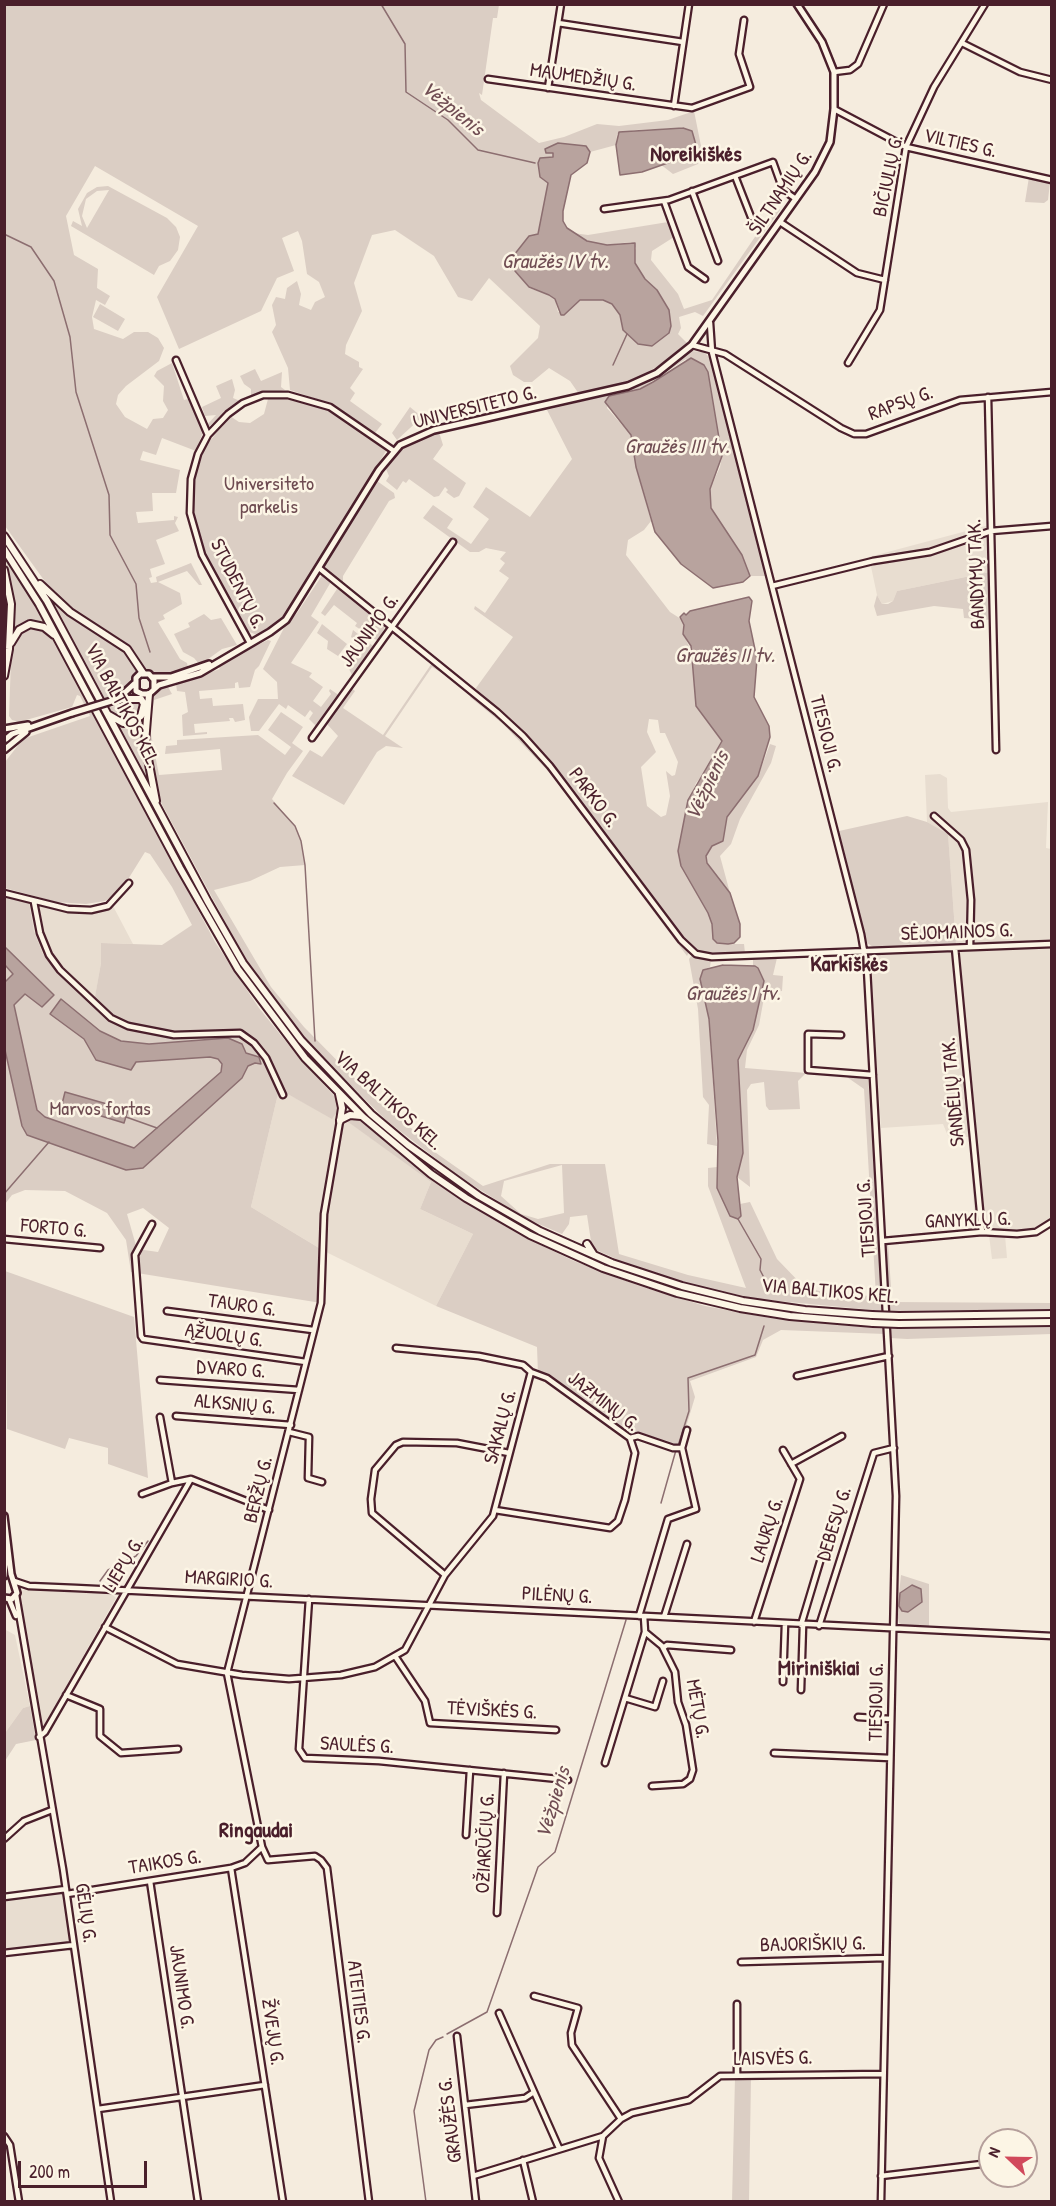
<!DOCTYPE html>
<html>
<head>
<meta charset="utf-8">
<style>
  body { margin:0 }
  #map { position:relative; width:1056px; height:2206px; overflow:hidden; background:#f5ecde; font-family:"Patrick Hand",sans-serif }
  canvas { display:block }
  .frame { position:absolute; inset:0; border:6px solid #4a1f2b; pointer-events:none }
  .north { position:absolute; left:978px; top:2128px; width:60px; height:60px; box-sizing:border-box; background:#fcf5e5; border:2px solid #b59f9b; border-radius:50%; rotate:292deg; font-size:16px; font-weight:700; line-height:24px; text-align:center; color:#4a1f2b }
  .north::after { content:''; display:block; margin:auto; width:21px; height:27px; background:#d1495b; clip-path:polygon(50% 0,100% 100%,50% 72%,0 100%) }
  .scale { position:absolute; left:18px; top:2161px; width:129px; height:27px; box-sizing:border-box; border:3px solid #4a1f2b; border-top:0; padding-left:8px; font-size:18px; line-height:21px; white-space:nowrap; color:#4a1f2b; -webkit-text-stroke:4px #fcf5e5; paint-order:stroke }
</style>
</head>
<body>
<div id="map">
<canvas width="1056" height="2206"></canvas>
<div class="frame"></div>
<div class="north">N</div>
<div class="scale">200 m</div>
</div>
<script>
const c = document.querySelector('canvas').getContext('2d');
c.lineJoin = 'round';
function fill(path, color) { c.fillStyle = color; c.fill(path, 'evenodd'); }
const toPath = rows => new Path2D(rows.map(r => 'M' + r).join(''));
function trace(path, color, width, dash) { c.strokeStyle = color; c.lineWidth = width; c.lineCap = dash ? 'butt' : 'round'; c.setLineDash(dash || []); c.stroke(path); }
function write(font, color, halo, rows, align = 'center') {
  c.font = font + ' "Patrick Hand",sans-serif'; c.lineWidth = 5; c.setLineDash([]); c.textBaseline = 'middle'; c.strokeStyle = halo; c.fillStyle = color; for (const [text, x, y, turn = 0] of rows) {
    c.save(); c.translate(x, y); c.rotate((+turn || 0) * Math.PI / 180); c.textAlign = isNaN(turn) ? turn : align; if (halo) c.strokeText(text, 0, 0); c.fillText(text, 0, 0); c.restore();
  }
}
fill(toPath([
  [989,525,990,572,897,591,893,601,882,604,877,595,869,557],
  [940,774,947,778,948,808,951,812,1048,802,1046,848,1051,849,1051,940,956,944,948,835,927,822,925,775],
  [29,902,77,913,113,906,133,944,101,943,101,963,94,1003,43,954,34,931],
  [1051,947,1051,1224,1042,1231,1005,1235,1007,1258,992,1259,989,1235,976,1236,969,1137,948,1136,943,1124,881,1128,870,960,877,953],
  [284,1092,332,1118,338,1114,431,1182,420,1209,473,1234,436,1306,324,1251,251,1207,278,1094],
  [27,1588,111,1593,116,1598,43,1727,40,1727,18,1598,20,1592],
  [6,1630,15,1635,30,1706,23,1708,5,1733],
  [63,1891,70,1942,5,1951,5,1900]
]), '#e8ddd0');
fill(toPath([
  [5,5,499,5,497,18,493,18,482,95,479,93,481,100,539,143,564,137,597,124,619,126,668,120,694,111,702,151,698,164,673,174,660,164,679,159,683,128,635,130,617,134,616,145,590,152,583,145,553,153,553,158,540,158,543,180,548,183,538,234,515,271,529,288,549,295,555,299,558,312,569,311,573,303,580,300,603,300,612,304,620,315,623,330,638,344,669,333,671,326,669,310,657,290,645,279,635,263,633,254,636,248,631,242,607,245,587,241,573,233,588,235,668,222,674,237,652,251,651,260,678,294,684,309,712,300,776,206,780,210,703,316,695,312,679,317,681,328,678,334,688,344,677,354,635,380,579,394,570,381,549,368,532,382,524,382,513,375,510,366,538,338,540,326,489,278,472,301,458,297,434,256,395,230,372,235,354,283,362,311,346,345,345,354,359,362,359,367,363,369,350,388,355,393,350,401,382,424,375,433,334,405,290,390,288,368,272,332,276,325,272,305,276,297,285,299,287,288,297,281,301,294,299,305,311,310,315,302,325,297,319,282,307,274,302,241,298,231,282,238,294,271,277,278,261,311,179,349,157,297,198,226,95,166,66,216,74,255,98,269,97,288,110,296,105,305,96,300,92,317,94,329,123,339,134,332,148,332,158,338,164,348,159,361,126,386,118,395,116,404,125,417,147,429,153,419,163,418,168,410,163,401,164,386,154,376,157,371,172,363,184,400,188,399,203,432,196,451,162,438,156,455,143,451,140,460,180,470,176,493,152,493,153,511,136,512,138,523,174,520,174,516,178,517,175,523,179,531,156,540,165,564,150,569,152,577,149,578,151,583,157,582,156,577,191,563,202,585,199,585,187,571,158,582,180,593,182,604,163,615,165,619,158,622,180,659,187,663,188,667,174,673,156,675,143,669,126,643,72,609,54,594,5,526],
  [1029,177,1050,182,1048,200,1044,203,1025,202],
  [108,186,167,218,176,227,180,237,178,250,170,261,159,266,154,275,71,226,73,221,82,226,78,209,87,193,97,187],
  [109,190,87,228,82,216,86,199,97,191],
  [100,304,125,319,118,331,93,317],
  [691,351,704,352,711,359,766,576,750,576,742,555,711,509,710,489,720,467,722,456,718,434,712,402,686,359,640,389,610,396,607,408,631,435,636,467,651,521,644,530,628,540,626,555,670,612,681,619,684,625,685,637,692,654,696,706,722,741,709,767,696,783,686,809,686,823,678,851,681,866,708,913,712,924,712,932,728,944,744,944,745,953,712,955,703,953,689,945,531,741,478,693,476,688,513,637,474,609,475,606,485,613,509,578,499,571,505,563,500,559,506,552,486,548,479,552,470,552,423,518,433,505,453,519,447,528,471,544,489,519,473,507,486,487,530,517,572,459,547,410,632,389,660,376],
  [649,719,658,720,660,733,665,733,678,762,675,775,672,776,666,771,670,796,666,815,661,817,647,806,641,767,656,752,647,732],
  [255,369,261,381,282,372,281,387,285,390,251,396,251,389,244,384,240,376],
  [232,379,235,390,233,398,240,401,207,428,206,426,216,415,205,416,202,407,221,398,216,386],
  [289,398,327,408,384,447,386,451,292,606,278,622,257,635,247,631,206,556,194,514,193,484,205,447,230,416,239,422,250,423,264,414,268,399],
  [410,407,422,417,397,440,392,433],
  [439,432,443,445,433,459,466,483,459,496,454,498,446,492,448,490,445,487,439,496,434,497,409,479,406,483,403,481,397,490,386,481,389,476,386,469,390,460,401,448,419,438],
  [377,481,394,493,395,498,389,501,343,576,343,582,340,582,324,566],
  [4,541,40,596,207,908,236,956,271,1009,298,1042,371,1117,466,1191,524,1227,587,1256,652,1280,732,1301,775,1309,870,1320,763,1309,696,1295,617,1270,548,1241,491,1209,443,1178,370,1119,297,1043,258,993,220,934,61,638],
  [5,555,47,625,215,942,259,1008,296,1054,336,1098,339,1110,332,1119,284,1092,278,1094,251,1207,324,1251,321,1303,131,1272,126,1240,107,1213,65,1191,25,1190,12,1195,5,1204,5,895,29,902,34,931,43,954,94,1002,101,963,101,943,162,945,192,925,172,887,150,854,145,852,122,889,105,901,86,904,56,902,5,888,5,762,23,739,90,716,80,696,77,695,72,707,19,722,12,720,9,716,13,603],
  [143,1208,169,1228,158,1252,137,1249,127,1214],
  [990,572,992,620,964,618,963,609,934,606,877,616,874,606,877,595,882,604,888,604,893,601,897,591],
  [323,574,332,580,311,616,319,622,291,663,312,673,309,677,323,687,313,701,321,707,331,694,329,691,330,689,340,696,317,727,309,719,313,713,310,710,305,717,288,705,286,709,279,704,259,731,251,731,249,717,258,699,278,699,277,682,263,669,285,626,297,613],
  [339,586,386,625,378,641,355,626,357,623,334,605,325,616,321,613],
  [50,598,131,657,136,672,129,689,106,698,111,707,136,701,142,703,140,714,132,720,125,721,114,715,109,708],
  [204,614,211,620,221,618,237,645,222,649,200,665,194,658,183,652,174,634,190,627,188,623],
  [322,624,347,644,338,656,327,649,328,641,317,633],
  [353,630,373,646,352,675,349,669,364,647,351,637],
  [268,640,271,641,259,666,255,670,250,687,239,688,238,682,235,683,235,688,199,691,200,699,212,698,213,706,243,704,245,720,235,722,233,718,229,718,230,721,194,724,195,733,207,732,207,734,183,736,182,715,188,712,185,692,177,691,176,684,220,669,218,666,227,659],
  [432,663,445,675,432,667,385,736,403,748,386,746,377,752,344,805,292,776,310,750,322,757,338,736,326,723,351,688,355,691,343,708,383,735],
  [168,687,172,694,154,700,150,729,159,775,222,770,220,749,165,754,166,746,177,745,177,740,258,735,285,755,291,747,268,730,281,712,303,727,292,743,303,751,287,773,272,799,295,826,301,841,305,865,280,867,250,881,214,890,271,987,304,1027,376,1100,421,1136,435,1131,429,1148,483,1186,550,1164,605,1164,619,1254,688,1275,746,1288,708,1186,708,1168,717,1167,717,1188,741,1209,740,1204,750,1202,777,1259,804,1287,831,1294,876,1296,864,1089,844,1075,868,1077,884,1311,757,1299,693,1285,625,1263,592,1248,587,1215,570,1217,569,1224,562,1234,527,1219,461,1178,387,1121,327,1062,274,1001,242,953,158,797,147,733,151,700,160,688],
  [562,1165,564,1213,538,1219,521,1214,501,1196,504,1181],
  [471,694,516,732,540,759,689,952,687,956,549,772,503,724,470,697],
  [145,714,143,745,150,784,117,724,132,725],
  [770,744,776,746,771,763,740,819,731,844,720,856,730,893,707,863,706,856,712,846,723,841,727,817,758,776],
  [907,816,927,822,948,834,956,944,875,948,867,943,839,831],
  [692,955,711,960,710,967,703,970,700,979,709,1019,717,1146,707,1144,709,1105,703,1097,698,1009,689,959],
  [777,958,773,975,783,976,782,991,768,993,763,1003,759,1025,747,1050,745,1068,806,1073,798,1081,800,1109,769,1110,766,1106,764,1082,751,1084,747,1090,750,1187,737,1177,743,1153,738,1060,755,1021,764,981,753,966,753,959],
  [355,1117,445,1188,518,1234,574,1261,637,1285,705,1306,770,1318,885,1329,885,1334,781,1330,763,1340,756,1357,690,1381,695,1397,680,1447,631,1434,538,1374,537,1347,436,1306,473,1234,420,1209,431,1182,344,1119],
  [888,1243,892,1302,1051,1303,1051,1310,888,1311,886,1247],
  [5,1271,134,1317,148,1478,108,1464,108,1448,69,1438,65,1449,7,1429],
  [1051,1326,1051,1334,907,1339,890,1338,889,1328],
  [901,1575,929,1584,929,1627,909,1627,899,1623,897,1613],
  [30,1706,36,1740,16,1744,5,1761,5,1733,23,1708],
  [735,2078,751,2078,749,2201,732,2202]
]), '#dbcec4');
const water = toPath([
  [683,128,692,131,696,145,693,150,683,154,679,159,642,172,620,175,616,145,619,132,683,128],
  [558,143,586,146,590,152,587,163,571,175,563,211,563,221,567,228,587,241,607,245,635,243,635,263,645,279,657,290,669,310,671,326,669,333,652,346,638,344,623,330,620,315,612,304,603,300,580,300,564,315,561,315,555,299,549,295,529,287,515,271,512,262,514,255,529,236,538,234,548,183,540,177,538,163,540,158,553,157,553,153,546,153,545,149,558,143],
  [691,358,704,365,708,372,722,456,710,489,711,508,742,555,750,576,743,582,713,588,681,564,655,532,636,467,631,435,605,402,609,396,640,389,653,382,691,358],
  [749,597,752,601,749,621,757,659,754,697,769,726,770,737,758,776,727,817,723,841,712,846,706,856,707,863,730,893,740,924,740,937,734,943,728,944,717,943,713,939,712,924,708,913,681,866,678,851,688,800,722,741,696,706,691,646,683,634,684,625,680,617,684,613,686,615,690,611,749,597],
  [5,947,54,995,42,1007,25,994,14,1005,37,1110,45,1117,134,1148,221,1072,222,1064,218,1059,210,1057,136,1062,131,1070,96,1060,84,1039,50,1014,61,999,100,1031,121,1041,149,1044,228,1038,242,1044,246,1053,259,1057,261,1064,255,1063,248,1066,242,1078,143,1168,126,1170,27,1135,22,1126,5,1050,5,982,13,974,5,965,5,947],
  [723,965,755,966,758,968,764,981,753,1030,738,1060,743,1153,737,1177,741,1216,738,1219,730,1216,717,1188,718,1141,709,1019,700,979,703,970,723,965],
  [65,1092,128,1110,124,1123,62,1104,65,1092],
  [912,1585,921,1589,922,1602,908,1612,902,1611,899,1606,900,1593,912,1585]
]);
fill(water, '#b8a39e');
trace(water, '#8c6e70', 1.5);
trace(toPath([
  [381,4,405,44,406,92,448,120,478,150,535,163],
  [4,234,31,247,54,281,70,337,76,392,109,495,110,535,136,584,139,618,150,652],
  [613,365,627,334],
  [274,803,295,826,301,841,305,865,315,1041],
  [126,1117,157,1128],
  [4,1194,49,1142],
  [738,1219,761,1259,760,1270,771,1291],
  [678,1446,689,1411,688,1378,755,1355,764,1326],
  [661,1503,676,1450],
  [100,1581,108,1570,136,1556,148,1541],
  [447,2034,487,2012,538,1867,555,1852,626,1620],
  [426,2202,414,2111,429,2050,436,2040,443,2037]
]), '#8c6e70', 1.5);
const minor = toPath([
  [558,23,683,42],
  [962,43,1020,72,1052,80],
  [834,72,850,70,858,64,884,4],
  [488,79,692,108,750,87,739,54,744,20],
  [548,88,561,4],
  [674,106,689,4],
  [834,109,906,147,1052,180],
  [735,176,751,217],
  [692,191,718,261],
  [664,201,688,267,705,279],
  [604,209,669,200,773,162,783,190,796,199],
  [780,222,857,273,885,280],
  [710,323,712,352,861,934,867,969,896,1496,881,2202],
  [692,345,725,354,841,428,854,434,866,434,960,400,1052,392],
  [176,360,208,435],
  [848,363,880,310,906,147,934,87,985,4],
  [988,397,996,750],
  [319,568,497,712,523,736,550,766,681,940,696,954,712,957,1052,944],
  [772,586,873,561,930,552,991,531,1052,526],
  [250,643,202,555,190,513,191,479,198,454,208,435,228,414,243,403,263,395,288,395,330,407,394,451],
  [312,738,453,542],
  [934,816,961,840,966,850,971,900,970,947],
  [4,893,68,909,91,910,108,906,129,883],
  [34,902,40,933,49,955,60,970,111,1018,128,1026,174,1035,240,1033,254,1043,266,1058,283,1095],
  [955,948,982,1232],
  [841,1035,808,1034,808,1070,873,1075],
  [340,1121,324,1214,321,1303,227,1673,262,1847,268,1860,315,1856,321,1860,327,1868,369,2202],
  [152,1224,135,1255,141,1336,143,1339,306,1362],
  [4,1239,100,1248],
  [883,1241,982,1232,1017,1234,1036,1232,1052,1222],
  [167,1311,313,1330],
  [797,1376,889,1356],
  [160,1380,299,1390],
  [176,1416,291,1425],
  [160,1417,172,1483,191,1479],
  [289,1432,309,1437,308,1478,322,1482],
  [630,1438,638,1436,673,1448,682,1448],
  [791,1464,842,1436],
  [142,1494,172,1483],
  [495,1510,610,1528,618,1521,625,1500,635,1453,630,1438,547,1378,531,1372],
  [445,1575,372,1513,371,1499,375,1470,396,1445,403,1442,457,1443,509,1453],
  [14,1581,29,1586,76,1588,1052,1636],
  [16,1595,63,1869,111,2202],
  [9,1599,16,1616],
  [309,1599,299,1749,305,1758,379,1761,568,1780],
  [639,1616,668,1519,696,1509,682,1448,687,1430],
  [644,1616,645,1632,662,1646,675,1672,678,1702,686,1725,693,1770,690,1779,683,1784,652,1786],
  [664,1617,687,1544],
  [754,1622,800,1479,783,1450],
  [801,1625,831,1525],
  [819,1626,874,1453,894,1448],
  [105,1627,177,1664,242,1675,289,1679,341,1675,375,1667,405,1650,445,1575,493,1516,531,1372,523,1365,479,1356,396,1348],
  [663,1648,667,1645,731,1650],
  [395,1656,425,1701,430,1723,556,1730],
  [783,1682,785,1624],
  [801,1690,803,1625],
  [66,1695,100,1709,100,1736,121,1753,178,1749],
  [625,1698,655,1707,663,1681],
  [858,1717,891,1719],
  [39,1737,45,1732,191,1479,269,1510],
  [774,1753,890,1758],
  [605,1763,645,1632],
  [466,1835,470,1770],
  [4,1839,24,1821,52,1810],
  [231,1868,283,2202],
  [150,1881,198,2202],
  [67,1894,231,1868,245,1863,262,1847],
  [4,1897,66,1889],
  [497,1913,504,1773],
  [4,1953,74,1945],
  [741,1962,886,1958],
  [534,1996,578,2008,571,2033,572,2045,621,2119],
  [737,2004,737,2074],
  [499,2013,559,2148],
  [457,2036,476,2202],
  [465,2105,525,2098,534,2092],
  [98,2109,265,2085],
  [4,2136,10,2145,19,2202],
  [603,2136,599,2158,619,2202],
  [523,2160,533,2202],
  [473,2176,603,2136,621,2119,632,2113,689,2100,720,2076,883,2074],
  [881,2176,990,2163]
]);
const major = toPath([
  [153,677,171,677,209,664],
  [154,689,154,680,149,674,140,674,136,678,136,691,142,694,149,694,159,685,200,673,270,632,286,620,379,470,400,445,434,430,628,386,657,373,692,345,815,172,830,142,834,109,834,72,822,42,797,4],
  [118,699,134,684],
  [4,729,28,725],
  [6,739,12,734,72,713],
  [4,750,26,732],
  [4,1516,11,1574,17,1593,12,1599,4,1598],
  [4,1576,6,1551]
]);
const highway = toPath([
  [4,536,47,601,208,902,243,963,301,1040,371,1114,408,1145,479,1196,540,1231,612,1263,682,1286,743,1301,805,1310,872,1315],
  [4,549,39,604,180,868,238,969,305,1058,363,1117,431,1174,466,1198,530,1235,603,1268,677,1293,740,1308,790,1316,873,1323],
  [4,570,11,604,9,649,4,676],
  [40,584,70,612,127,649,143,673],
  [11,643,19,630,30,624,44,627,54,635],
  [149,694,145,743,156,801],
  [109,715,123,723,130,723,141,716,144,704,141,699,118,699],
  [339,1094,342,1108,340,1121],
  [340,1120,350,1115,361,1116],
  [587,1244,594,1255],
  [899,1316,1052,1314],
  [899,1324,1052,1322]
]);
trace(minor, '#4a1f2b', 9);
trace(major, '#4a1f2b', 10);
trace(highway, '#4a1f2b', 10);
trace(minor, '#fcf5e5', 4.5);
trace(major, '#fcf5e5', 5);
trace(highway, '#fcf5e5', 6);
const majorBridge = toPath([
  [72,713,118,699]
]);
const highwayBridge = toPath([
  [872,1315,899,1316],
  [873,1323,899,1324]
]);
trace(majorBridge, '#4a1f2b', 10, []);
trace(highwayBridge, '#4a1f2b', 10, []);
trace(majorBridge, '#fcf5e5', 5);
trace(highwayBridge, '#fcf5e5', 6);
write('20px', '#4a1f2b', '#fcf5e5', [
  ["MAUMEDŽIŲ G.",583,78,8],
  ["VILTIES G.",960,144,13],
  ["BIČIULIŲ G.",889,176,-78],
  ["ŠILTNAMIŲ G.",781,193,-56],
  ["RAPSŲ G.",901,404,-20],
  ["UNIVERSITETO G.",475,408,-14],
  ["BANDYMŲ TAK.",977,574,-92],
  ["STUDENTŲ G.",237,584,63],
  ["JAUNIMO G.",370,631,-54],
  ["VIA BALTIKOS KEL.",122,706,62],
  ["TIESIOJI G.",825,734,76],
  ["PARKO G.",593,798,53],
  ["SĖJOMAINOS G.",957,933,-2],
  ["SANDĖLIŲ TAK.",954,1092,-95],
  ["VIA BALTIKOS KEL.",388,1101,42],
  ["TIESIOJI G.",867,1218,-94],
  ["GANYKLŲ G.",968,1221,-2],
  ["FORTO G.",54,1229,5],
  ["VIA BALTIKOS KEL.",830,1292,5],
  ["TAURO G.",242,1306,8],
  ["ĄŽUOLŲ G.",224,1336,8],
  ["DVARO G.",231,1370,4],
  ["JAZMINŲ G.",603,1402,38],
  ["ALKSNIŲ G.",235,1405,5],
  ["SAKALŲ G.",501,1427,-75],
  ["BERŽŲ G.",259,1490,-76],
  ["DEBESŲ G.",835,1524,-73],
  ["LAURŲ G.",768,1530,-72],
  ["LIEPŲ G.",124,1565,-59],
  ["MARGIRIO G.",229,1580,3],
  ["PILĖNŲ G.",557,1596,3],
  ["TIESIOJI G.",877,1702,-89],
  ["MĖTŲ G.",697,1709,80],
  ["TĖVIŠKĖS G.",492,1711,3],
  ["SAULĖS G.",357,1746,3],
  ["OŽIARŪČIŲ G.",486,1843,-87],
  ["TAIKOS G.",165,1863,-9],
  ["GĖLIŲ G.",85,1913,82],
  ["BAJORIŠKIŲ G.",813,1945,-1],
  ["JAUNIMO G.",181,1987,82],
  ["ATEITIES G.",358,2002,83],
  ["ŽVEJŲ G.",272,2032,82],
  ["LAISVĖS G.",773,2059,-1],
  ["GRAUŽĖS G.",451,2120,-97]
]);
write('20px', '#6e4b51', '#fcf5e5', [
  ["Universiteto",269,485],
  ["parkelis",269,508],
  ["Marvos fortas",100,1110]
]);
write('italic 21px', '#704d53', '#fcf5e5', [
  ["Vėžpienis",452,109,39],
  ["Graužės IV tv.",555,262],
  ["Graužės III tv.",677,447],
  ["Graužės II tv.",725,656],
  ["Vėžpienis",708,786,-64],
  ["Graužės I tv.",733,994],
  ["Vėžpienis",554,1803,-73]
]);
write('bold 22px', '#4a1f2b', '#fcf5e5', [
  ["Noreikiškės",696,155],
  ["Karkiškės",849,965],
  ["Miriniškiai",819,1669],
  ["Ringaudai",256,1831]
]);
</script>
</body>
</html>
